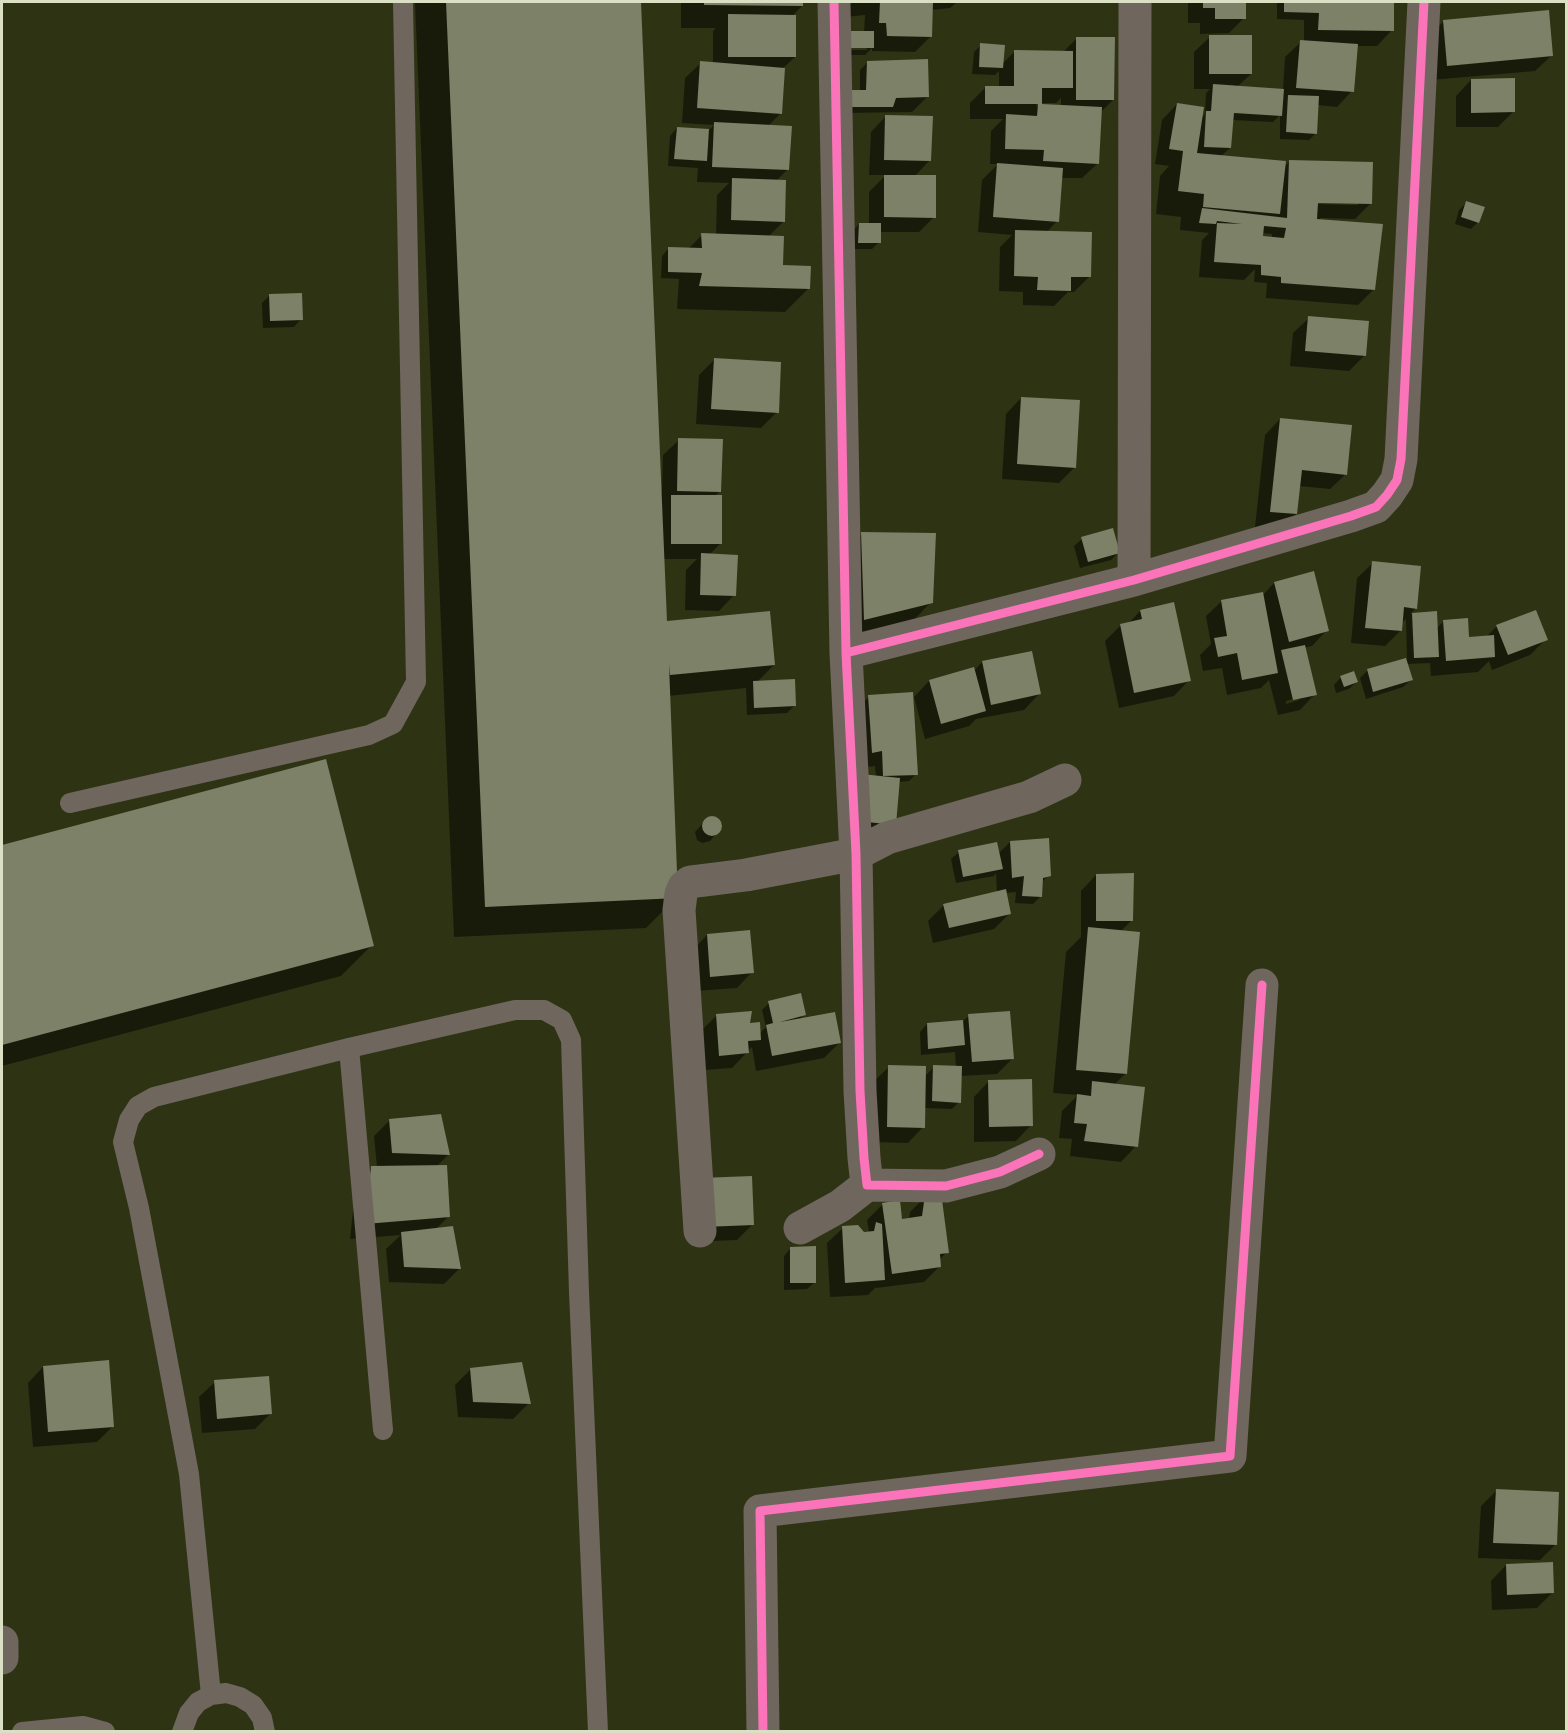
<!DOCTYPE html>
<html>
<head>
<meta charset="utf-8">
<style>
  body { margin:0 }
  #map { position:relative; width:1568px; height:1733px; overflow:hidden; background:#2e3313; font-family:Raleway,sans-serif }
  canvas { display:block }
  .frame { position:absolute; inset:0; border:3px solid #dae0c4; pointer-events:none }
</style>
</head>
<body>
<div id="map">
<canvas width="1568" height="1733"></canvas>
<div class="frame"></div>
</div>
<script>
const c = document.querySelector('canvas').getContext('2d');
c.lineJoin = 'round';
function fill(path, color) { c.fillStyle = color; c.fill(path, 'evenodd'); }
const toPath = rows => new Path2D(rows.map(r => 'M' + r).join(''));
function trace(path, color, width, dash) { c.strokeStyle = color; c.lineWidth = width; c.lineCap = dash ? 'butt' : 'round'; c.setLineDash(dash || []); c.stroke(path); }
fill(toPath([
  [415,2,639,2,660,493,662,493,663,455,679,440,720,491,715,496,721,543,709,555,734,595,719,611,685,610,686,570,697,559,663,559,665,623,774,665,756,683,794,706,787,713,747,715,746,688,668,696,677,897,646,928,454,937],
  [681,2,802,2,802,6,792,16,795,57,783,68,781,113,768,126,788,169,776,181,783,222,768,237,782,267,809,288,785,312,677,309,679,279,661,278,662,256,669,248,688,249,702,235,716,235,717,195,729,183,697,182,698,168,668,166,670,136,677,128,708,131,714,125,682,123,685,78,701,63,713,64,713,31,716,28,681,28],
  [834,2,957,2,950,8,931,10,931,36,915,52,872,51,872,48,865,55,840,55,840,50,867,50,864,33,865,15,835,18],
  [1188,2,1244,2,1244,18,1229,33,1200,34,1200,23,1188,23],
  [1277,2,1393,2,1392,30,1377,46,1356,46,1352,91,1337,107,1317,105,1316,133,1309,140,1280,139,1280,115,1273,122,1232,120,1230,148,1221,156,1283,168,1290,161,1371,203,1355,219,1320,218,1320,221,1374,289,1358,305,1266,298,1267,283,1254,282,1255,269,1244,280,1199,277,1202,240,1209,233,1180,230,1181,217,1156,214,1160,176,1169,166,1155,164,1162,120,1177,104,1201,119,1205,114,1206,93,1210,89,1194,89,1194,52,1210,37,1251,74,1237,87,1283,90,1285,57,1301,42,1304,42,1304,20,1277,19],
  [1311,201,1358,202,1358,205,1311,204],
  [1262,233,1272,234,1272,238,1261,241],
  [1444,21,1551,56,1535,71,1431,80,1428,37],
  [1077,38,1113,100,1100,113,1098,163,1082,178,1061,178,1057,221,1047,232,1089,277,1074,292,1068,292,1054,306,1023,305,1023,292,999,291,1000,247,1012,235,978,232,982,180,998,164,990,164,991,131,1003,119,970,119,970,103,986,87,999,87,999,71,995,75,972,74,974,52,981,45,1002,64,1014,52,1063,52],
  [1061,98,1061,107,1036,106,1037,103,1056,103],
  [868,62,927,97,912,112,844,113,860,92,860,70],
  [1471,80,1514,111,1498,127,1456,127,1456,96],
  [886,116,930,160,914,177,934,217,919,232,879,232,879,242,872,249,851,249,852,232,859,224,869,224,869,192,886,175,869,175,871,132],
  [1466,203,1478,222,1471,229,1455,224,1459,210],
  [270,295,301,319,294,327,263,328,262,303],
  [1309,318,1365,355,1349,371,1290,366,1293,333],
  [715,359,777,412,761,428,696,424,699,375],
  [1021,398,1075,467,1059,483,1002,479,1006,414],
  [1280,419,1346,474,1330,489,1299,486,1296,514,1280,529,1255,527,1265,435],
  [862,534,931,602,908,626,841,642,839,557],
  [1082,539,1119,552,1111,560,1080,568,1074,546],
  [1373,563,1416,608,1410,614,1436,613,1436,629,1444,621,1468,638,1486,637,1497,626,1546,639,1530,655,1492,670,1489,661,1478,672,1431,676,1430,663,1407,664,1411,680,1403,687,1366,699,1360,678,1367,671,1407,659,1406,619,1401,623,1400,631,1385,646,1351,643,1357,578],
  [1274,583,1327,630,1312,646,1304,648,1315,694,1300,710,1278,715,1269,680,1261,688,1227,695,1222,668,1203,671,1200,655,1211,644,1206,616,1222,601,1262,596],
  [1299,697,1299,700,1286,704,1286,701],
  [1173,604,1189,680,1174,696,1119,708,1105,641,1120,626,1128,624,1140,611],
  [982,662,1039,694,1024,710,976,719,969,726,925,739,914,697,929,681,974,671],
  [1341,677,1356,682,1349,689,1336,693,1334,685],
  [869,697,916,774,909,781,898,782,895,824,842,836,876,777,875,766,857,768,853,712],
  [325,761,372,945,341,976,2,1066,2,847],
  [713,817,720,822,721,828,710,841,702,843,697,840,695,832,707,819],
  [1010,842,1049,875,1041,883,1040,897,1033,904,1015,903,1016,892,1005,893,1010,913,994,929,933,943,928,921,944,905,997,893,996,873,994,876,956,883,951,859,959,852,998,854],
  [1096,875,1132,920,1120,932,1126,1073,1114,1085,1136,1146,1121,1162,1070,1156,1072,1139,1059,1138,1062,1111,1078,1095,1053,1093,1066,952,1081,937,1081,891],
  [707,935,752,972,737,988,695,991,692,951],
  [769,1003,804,1014,798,1021,839,1043,824,1058,756,1071,752,1047,732,1068,704,1070,701,1031,716,1016,749,1025,759,1034,766,1027,762,1010],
  [969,1016,1013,1058,997,1074,960,1076,959,1102,952,1109,924,1108,923,1127,908,1143,872,1142,873,1082,889,1067,925,1076,934,1067,956,1067,955,1052,921,1055,920,1032,927,1024,963,1021],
  [989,1081,1031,1125,1016,1141,974,1142,974,1097],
  [389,1121,448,1155,436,1167,448,1217,435,1230,460,1268,444,1284,389,1282,386,1249,401,1235,350,1239,356,1183,371,1167,377,1167,374,1136],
  [685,1195,753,1224,737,1240,688,1242],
  [926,1196,947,1252,939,1260,940,1266,924,1282,876,1288,876,1287,868,1295,830,1297,827,1243,843,1228,863,1233,869,1232,867,1220,883,1204,901,1221,909,1220,910,1212],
  [791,1248,815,1282,807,1289,784,1290,784,1256],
  [43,1367,113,1426,97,1442,33,1447,28,1383],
  [470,1370,529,1403,513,1419,458,1417,455,1385],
  [215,1382,270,1414,255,1429,202,1433,199,1397],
  [1496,1491,1555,1545,1540,1560,1478,1558,1481,1506],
  [1506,1565,1552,1593,1537,1608,1492,1610,1491,1581]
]), '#0007');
fill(toPath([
  [446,2,641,2,667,621,770,611,775,665,670,675,669,664,678,898,485,907],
  [704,2,803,2,803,6,704,5],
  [880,2,933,2,932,37,887,36,886,23,879,23],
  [1203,2,1246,2,1246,19,1215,19,1215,8,1203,8],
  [1284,2,1394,2,1394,31,1318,30,1319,13,1284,12],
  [1549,10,1553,56,1447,66,1443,20],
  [728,14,796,15,796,57,728,57],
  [847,31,874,31,874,48,847,48],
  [1209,35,1252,35,1252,74,1209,74],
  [1076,37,1115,37,1114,100,1076,100],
  [1300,40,1358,44,1354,92,1296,88],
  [980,43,1005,45,1003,68,979,67],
  [1014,50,1073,51,1073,88,1042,88,1042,104,1102,107,1099,164,1043,161,1044,150,1005,149,1006,114,1037,116,1038,104,985,104,985,86,1014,86],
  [928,59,929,97,896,98,893,107,851,107,851,90,866,90,867,61],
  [700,61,785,68,782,114,697,108],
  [1515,78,1515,112,1471,113,1471,79],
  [1213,84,1284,89,1282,116,1234,113,1231,148,1204,147,1206,111,1211,111],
  [1288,95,1319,96,1317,134,1286,132],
  [1177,103,1204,107,1197,153,1286,161,1280,214,1203,207,1204,194,1178,191,1183,151,1169,149],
  [885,115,933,116,931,161,884,160],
  [714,122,792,126,789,170,712,167],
  [677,127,709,129,707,161,674,159],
  [1289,160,1373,162,1372,204,1318,203,1317,219,1383,224,1375,290,1281,283,1281,277,1261,275,1261,265,1214,262,1217,223,1242,224,1217,221,1216,224,1199,223,1202,208,1287,218],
  [1264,226,1286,228,1284,238,1263,236],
  [997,163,1063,168,1059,222,993,217],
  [884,175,936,175,936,218,884,217],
  [732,178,786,180,785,222,731,220],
  [1466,201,1485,207,1479,223,1461,217],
  [859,223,881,223,881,243,858,243],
  [1015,230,1092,232,1091,277,1071,277,1071,291,1037,290,1038,277,1014,276],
  [701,233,784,236,783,265,811,266,810,289,699,286,702,273,668,272,668,247,702,248],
  [302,293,303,320,270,321,269,294],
  [1308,316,1369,321,1366,356,1305,351],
  [714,358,781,362,779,413,711,409],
  [1021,397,1080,400,1076,468,1017,464],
  [1280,418,1352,425,1347,475,1302,470,1297,514,1270,512],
  [678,438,723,439,721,492,677,491],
  [671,495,722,495,722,544,671,544],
  [1113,528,1120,553,1088,562,1081,537],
  [861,532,936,533,933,603,864,620],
  [701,553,738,555,736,596,700,595],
  [1372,561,1421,566,1417,609,1404,607,1402,631,1365,628],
  [1314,571,1329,631,1289,642,1274,582],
  [1263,592,1278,673,1242,680,1237,653,1218,657,1214,638,1227,636,1221,600],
  [1174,602,1191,681,1134,693,1120,624,1142,619,1140,610],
  [1536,610,1548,640,1508,655,1496,625],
  [1437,611,1439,657,1414,658,1412,613],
  [1468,618,1469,637,1494,635,1495,657,1446,661,1443,620],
  [1305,645,1317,695,1293,700,1281,650],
  [1032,651,1041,694,991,705,982,661],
  [1406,658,1413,680,1373,692,1367,669],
  [974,667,986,711,941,724,929,680],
  [1354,671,1358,682,1344,687,1340,676],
  [795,679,796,706,754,708,753,681],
  [913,692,918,775,883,776,882,751,872,753,868,695],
  [326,759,374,946,2,1045,2,845],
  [861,774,900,778,896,825,857,821],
  '702 826a10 10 0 1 1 20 0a10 10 0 1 1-20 0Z',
  [1049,838,1051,876,1043,878,1042,897,1022,896,1024,876,1012,878,1010,841],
  [997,842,1003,869,963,877,958,850],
  [1134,873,1133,921,1096,921,1096,874],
  [1006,889,1011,914,949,928,943,904],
  [1088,927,1140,932,1127,1074,1076,1070],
  [750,930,754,973,710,977,707,934],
  [801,993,806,1015,780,1022,835,1012,841,1043,772,1056,766,1025,773,1023,768,1001],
  [752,1011,750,1023,760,1022,761,1040,748,1041,749,1053,719,1056,716,1014],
  [1010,1011,1014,1059,972,1062,968,1014],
  [963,1020,965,1045,928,1049,927,1023],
  [888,1065,926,1066,925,1128,887,1127],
  [933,1065,962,1066,961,1103,932,1101],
  [1032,1079,1033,1126,989,1127,988,1080],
  [1092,1081,1145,1087,1138,1147,1084,1141,1087,1124,1074,1123,1077,1094,1091,1096],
  [441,1114,450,1155,392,1153,389,1119],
  [447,1165,450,1217,365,1224,371,1166],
  [752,1176,754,1225,703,1227,700,1178],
  [941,1192,949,1253,940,1254,941,1267,892,1274,882,1203,900,1200,902,1219,922,1216,925,1195],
  [876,1222,882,1224,885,1280,845,1283,842,1226,858,1225,864,1232,874,1231],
  [453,1226,461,1269,404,1267,401,1232],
  [816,1246,816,1283,790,1283,790,1247],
  [109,1360,114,1427,48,1432,43,1366],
  [522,1362,531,1404,473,1402,470,1368],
  [269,1376,272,1414,217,1419,214,1380],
  [1496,1489,1559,1492,1557,1545,1493,1543],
  [1553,1562,1554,1593,1507,1595,1506,1564]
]), '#7c8168');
trace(toPath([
  [70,803,369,735,393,724,416,682,403,2],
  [349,1048,383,1430],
  [211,1695,189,1474,139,1208,123,1142,129,1120,138,1106,154,1097,349,1048,515,1010,544,1010,562,1020,571,1040,579,1292,598,1732],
  [22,1732,83,1726,105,1732],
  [182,1732,189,1713,198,1702,211,1695,226,1693,240,1697,253,1705,262,1718,265,1732]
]), '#6f665e', 20);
trace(toPath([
  [834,2,846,653,856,854,860,1091,864,1158,867,1185,946,1186,1000,1172,1039,1154],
  [1134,580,1135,2],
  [846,653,1134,580,1351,516,1376,507,1387,495,1397,480,1401,459,1424,2],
  [800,1228,840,1206,867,1185],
  [700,1231,679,910,681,894,684,887,690,882,746,875,856,854,887,838,1029,797,1065,780],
  [2,1642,2,1658],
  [763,1732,760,1511,1230,1456,1262,985]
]), '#6f665e', 33);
trace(toPath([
  [834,2,846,653,856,854,860,1091,864,1158,867,1185,946,1186,1000,1172,1039,1154],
  [846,653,1134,580,1351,516,1376,507,1387,495,1397,480,1401,459,1424,2],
  [763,1732,760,1511,1230,1456,1262,985]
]), '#fb73b8', 9);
</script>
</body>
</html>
